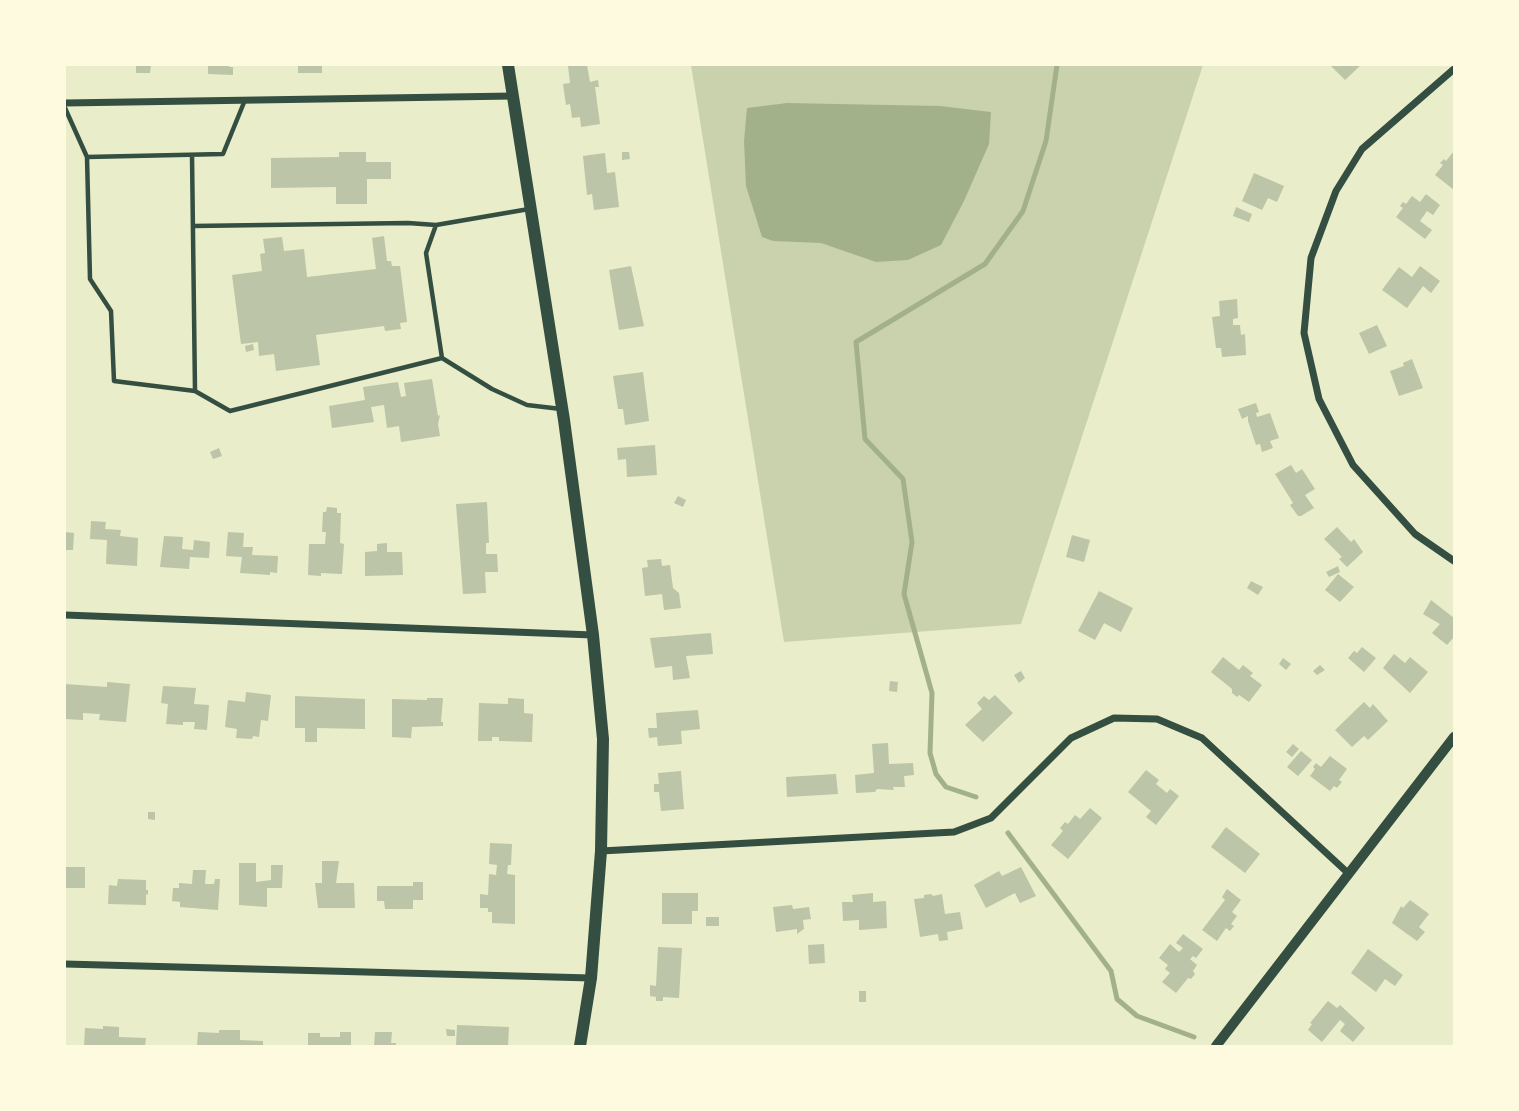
<!DOCTYPE html>
<html>
<head>
<meta charset="utf-8">
<style>
  body { margin:0 }
  #map { position:relative; width:1519px; height:1111px; overflow:hidden; background:#e9edc9; font-family:"Nunito Sans",sans-serif }
  canvas { display:block }
  .frame { position:absolute; inset:0; border:66px solid #fefae0; pointer-events:none }
</style>
</head>
<body>
<div id="map">
<canvas width="1519" height="1111"></canvas>
<div class="frame"></div>
</div>
<script>
const c = document.querySelector('canvas').getContext('2d');
c.lineJoin = 'round';
function fill(path, color) { c.fillStyle = color; c.fill(path, 'evenodd'); }
const toPath = rows => new Path2D(rows.map(r => 'M' + r).join(''));
function trace(path, color, width, dash) { c.strokeStyle = color; c.lineWidth = width; c.lineCap = dash ? 'butt' : 'round'; c.setLineDash(dash || []); c.stroke(path); }
fill(toPath([
  [691,65,1203,65,1021,624,784,642]
]), '#cad2ad');
fill(toPath([
  [787,103,940,106,991,112,989,144,964,201,941,245,908,260,876,262,821,243,773,241,762,237,746,186,744,141,747,108]
]), '#a3b18a');
trace(toPath([
  [976,797,946,787,936,774,930,753,932,693,904,594,912,542,903,479,865,439,856,342,985,264,1023,211,1046,141,1057,65],
  [1008,833,1111,971,1117,999,1137,1016,1194,1037]
]), '#a3b18a', 5);
fill(toPath([
  [136,65,151,65,150,73,136,73],
  [208,65,229,65,229,67,233,67,233,75,208,74],
  [298,65,322,65,322,73,298,73],
  [587,65,590,82,598,80,599,87,595,87,600,124,581,127,580,117,572,118,570,104,566,105,563,84,570,83,568,66],
  [1330,65,1361,65,1345,80],
  [1454,151,1454,190,1435,175,1443,165,1440,163,1444,159,1446,161],
  [339,152,366,152,366,162,391,162,391,179,367,179,367,204,336,204,336,187,271,188,271,158,339,157],
  [622,152,629,152,630,159,622,160],
  [605,153,607,173,615,172,619,207,594,210,592,194,587,195,583,156],
  [1254,173,1284,186,1277,202,1268,198,1262,210,1242,201],
  [1426,194,1440,205,1433,215,1427,211,1420,221,1432,230,1425,239,1396,217,1403,208,1400,206,1403,202,1406,204,1412,196,1420,202],
  [1236,207,1252,214,1249,222,1233,216],
  [384,236,387,261,391,261,392,266,400,266,407,322,400,323,401,329,385,331,384,326,316,335,320,365,276,371,274,354,259,356,258,342,241,344,232,275,262,271,260,254,265,253,263,239,282,237,284,251,304,249,307,277,376,269,372,238],
  [631,266,644,326,619,330,609,270],
  [1420,266,1440,281,1431,293,1423,286,1407,308,1382,290,1399,267,1412,277],
  [1237,299,1238,318,1233,319,1233,325,1240,325,1241,335,1245,334,1246,355,1222,357,1221,348,1216,348,1212,317,1220,316,1219,301],
  [1377,325,1387,346,1369,354,1359,333],
  [253,344,254,350,246,352,245,346],
  [1412,359,1423,388,1399,396,1390,371,1404,366,1403,363],
  [643,372,649,421,625,425,623,409,618,409,613,376],
  [432,379,438,416,440,415,438,424,440,436,401,442,399,426,387,428,384,405,371,407,374,422,332,428,329,406,365,400,363,387,398,382,401,397,406,396,404,383],
  [1256,403,1259,412,1256,413,1257,417,1270,413,1279,438,1270,441,1273,448,1262,452,1260,444,1256,445,1248,421,1248,416,1242,419,1238,409],
  [655,445,657,475,627,477,626,459,618,460,617,448],
  [219,448,222,456,213,459,210,452],
  [1291,465,1296,473,1302,469,1315,489,1305,495,1314,508,1301,516,1298,516,1290,505,1293,503,1275,474],
  [678,496,686,500,683,507,674,503],
  [487,502,489,543,486,543,486,554,497,554,498,572,485,572,486,593,463,594,456,504],
  [327,507,337,508,337,513,341,513,340,543,344,544,342,574,321,573,321,576,308,575,309,544,325,544,326,532,322,532,323,512,326,512],
  [91,521,106,522,105,529,121,530,120,536,138,538,137,566,106,564,107,540,90,539],
  [1337,527,1351,542,1354,539,1363,552,1347,567,1339,559,1342,557,1324,539],
  [65,532,74,533,73,550,65,550],
  [228,532,244,533,243,547,253,547,252,555,278,556,277,573,270,572,270,575,240,573,242,557,226,556],
  [1072,535,1090,540,1084,562,1066,557],
  [164,536,183,537,182,549,193,550,194,540,210,542,209,558,190,557,189,569,160,567],
  [387,543,387,552,402,552,403,575,365,576,365,552,377,551,377,544],
  [661,559,662,566,670,565,673,588,679,593,681,608,664,610,662,594,645,596,642,568,648,567,647,560],
  [1338,566,1340,572,1329,577,1326,572],
  [1338,574,1354,587,1340,602,1325,590],
  [1251,581,1263,587,1258,595,1247,588],
  [1099,591,1133,608,1121,632,1104,623,1095,640,1078,631],
  [1431,600,1454,618,1454,637,1447,645,1432,633,1440,624,1423,614],
  [711,633,713,654,686,656,690,678,673,680,672,666,655,668,650,638],
  [1362,647,1376,658,1364,672,1348,658,1354,651,1357,653],
  [1394,654,1405,663,1410,657,1428,672,1410,693,1383,668],
  [1223,657,1239,670,1243,665,1253,673,1250,676,1262,685,1249,702,1239,695,1237,697,1232,693,1232,689,1211,672],
  [1283,658,1291,664,1286,670,1279,664],
  [1320,665,1325,670,1317,675,1313,671],
  [1021,671,1025,678,1019,683,1014,675],
  [890,681,898,682,897,692,889,691],
  [107,682,130,684,126,722,99,720,100,714,83,713,83,720,65,719,65,684,107,687],
  [163,686,196,688,194,704,209,705,207,730,194,729,195,722,183,722,183,725,166,724,168,704,161,703],
  [246,692,271,695,268,721,261,720,259,737,253,736,252,739,236,738,237,729,225,727,228,700,245,702],
  [995,695,1013,713,983,742,965,725,982,709,977,703,984,696,989,700],
  [295,696,365,699,365,729,317,728,317,742,305,742,305,728,295,728],
  [427,698,443,698,441,722,443,722,443,726,412,727,411,738,392,737,392,699,427,700],
  [508,698,524,699,524,713,533,714,532,742,499,741,499,737,492,737,492,741,478,741,479,703,508,704],
  [1364,702,1370,708,1373,704,1388,721,1368,740,1364,736,1352,747,1335,730],
  [698,710,700,729,681,731,682,744,658,746,657,737,649,738,648,728,657,728,656,713],
  [888,743,889,764,913,763,914,775,904,776,905,787,893,787,894,790,877,789,875,792,856,793,855,775,874,773,872,744],
  [1293,744,1299,749,1292,757,1286,752],
  [1301,751,1312,760,1298,776,1287,767],
  [1330,756,1347,769,1339,780,1342,782,1337,788,1334,786,1330,791,1310,776,1315,769,1313,767,1316,763,1321,767],
  [1146,770,1159,780,1156,784,1167,793,1170,789,1179,796,1156,825,1146,817,1151,811,1128,792],
  [681,771,684,809,661,811,659,792,654,792,654,784,659,784,658,773],
  [836,774,838,794,787,797,786,777],
  [1090,808,1102,818,1068,859,1051,845,1063,831,1060,828,1065,822,1068,824,1075,815,1080,819],
  [148,812,155,812,155,820,148,819],
  [1226,827,1260,854,1245,873,1211,847],
  [490,843,512,844,511,865,508,865,507,874,515,875,515,924,492,923,492,912,488,912,488,908,480,908,480,894,488,895,489,874,496,875,497,865,489,864],
  [322,861,339,861,336,883,354,883,355,908,318,908,315,883,322,883],
  [239,863,256,863,256,882,271,880,271,865,283,865,282,888,267,888,267,907,239,905],
  [65,867,85,867,85,888,65,888],
  [1021,867,1036,896,1020,903,1015,893,986,908,974,885,999,871,1002,876],
  [193,870,206,870,205,884,214,884,215,879,220,879,218,910,180,907,180,902,172,901,173,888,179,888,179,883,192,884],
  [118,879,146,880,146,890,148,890,148,895,146,894,146,905,108,904,109,885,117,886],
  [413,882,423,882,423,900,413,900,413,909,385,909,384,901,377,901,377,886,413,886],
  [1227,889,1241,900,1232,912,1237,916,1231,924,1234,926,1230,931,1226,928,1217,941,1202,930,1225,900,1222,897],
  [662,893,698,893,698,911,692,911,692,924,662,924],
  [873,893,873,902,886,901,887,928,859,930,859,920,843,921,842,902,853,902,852,895],
  [931,894,933,896,942,894,945,914,960,912,963,929,947,932,948,940,939,941,938,934,920,937,914,899,924,898,924,895],
  [1410,900,1429,914,1419,927,1425,932,1417,941,1392,923,1401,906,1403,908],
  [792,905,793,909,809,907,811,919,803,920,804,929,797,934,797,929,776,932,773,907],
  [706,917,719,917,719,926,706,926],
  [1183,934,1203,949,1196,958,1193,956,1190,959,1197,965,1193,971,1195,974,1191,979,1188,978,1176,993,1162,982,1170,973,1165,969,1168,965,1159,958,1170,944,1179,952,1183,948,1176,943],
  [824,944,825,963,809,964,808,945],
  [658,947,682,948,679,998,663,997,663,1001,656,1001,656,997,650,996,650,985,656,986],
  [1368,949,1403,975,1395,986,1385,979,1376,992,1351,973],
  [859,991,866,991,866,1002,859,1002],
  [1328,1001,1337,1008,1340,1005,1365,1028,1353,1042,1340,1031,1345,1024,1340,1020,1322,1042,1308,1030,1312,1024,1310,1023],
  [457,1025,509,1027,508,1046,456,1046],
  [103,1026,119,1027,119,1037,146,1038,145,1046,84,1046,85,1028,103,1029],
  [446,1029,455,1030,455,1036,447,1036],
  [219,1030,240,1030,240,1040,263,1041,263,1046,197,1046,198,1032,219,1033],
  [340,1032,351,1032,351,1046,308,1046,308,1033,320,1033,320,1037,340,1037],
  [375,1032,392,1032,391,1043,396,1043,396,1046,374,1046]
]), '#bcc5a7');
trace(toPath([
  [65,108,87,157,90,279,111,311,114,381,195,391,230,411,442,358,492,389,527,405,561,409],
  [192,155,195,391],
  [87,157,223,154,245,100],
  [193,226,408,223,436,225],
  [442,358,426,253,436,225,529,209]
]), '#344e41', 4.5);
trace(toPath([
  [1454,69,1362,149,1336,191,1311,258,1304,333,1319,399,1353,465,1415,534,1454,561],
  [65,103,513,96],
  [65,615,593,635],
  [601,851,954,832,991,818,1071,738,1114,718,1157,719,1202,738,1349,874],
  [65,964,591,978]
]), '#344e41', 7);
trace(toPath([
  [1216,1046,1454,737]
]), '#344e41', 10);
trace(toPath([
  [508,65,564,420,593,635,603,739,601,851,591,978,580,1046]
]), '#344e41', 12);
</script>
</body>
</html>
